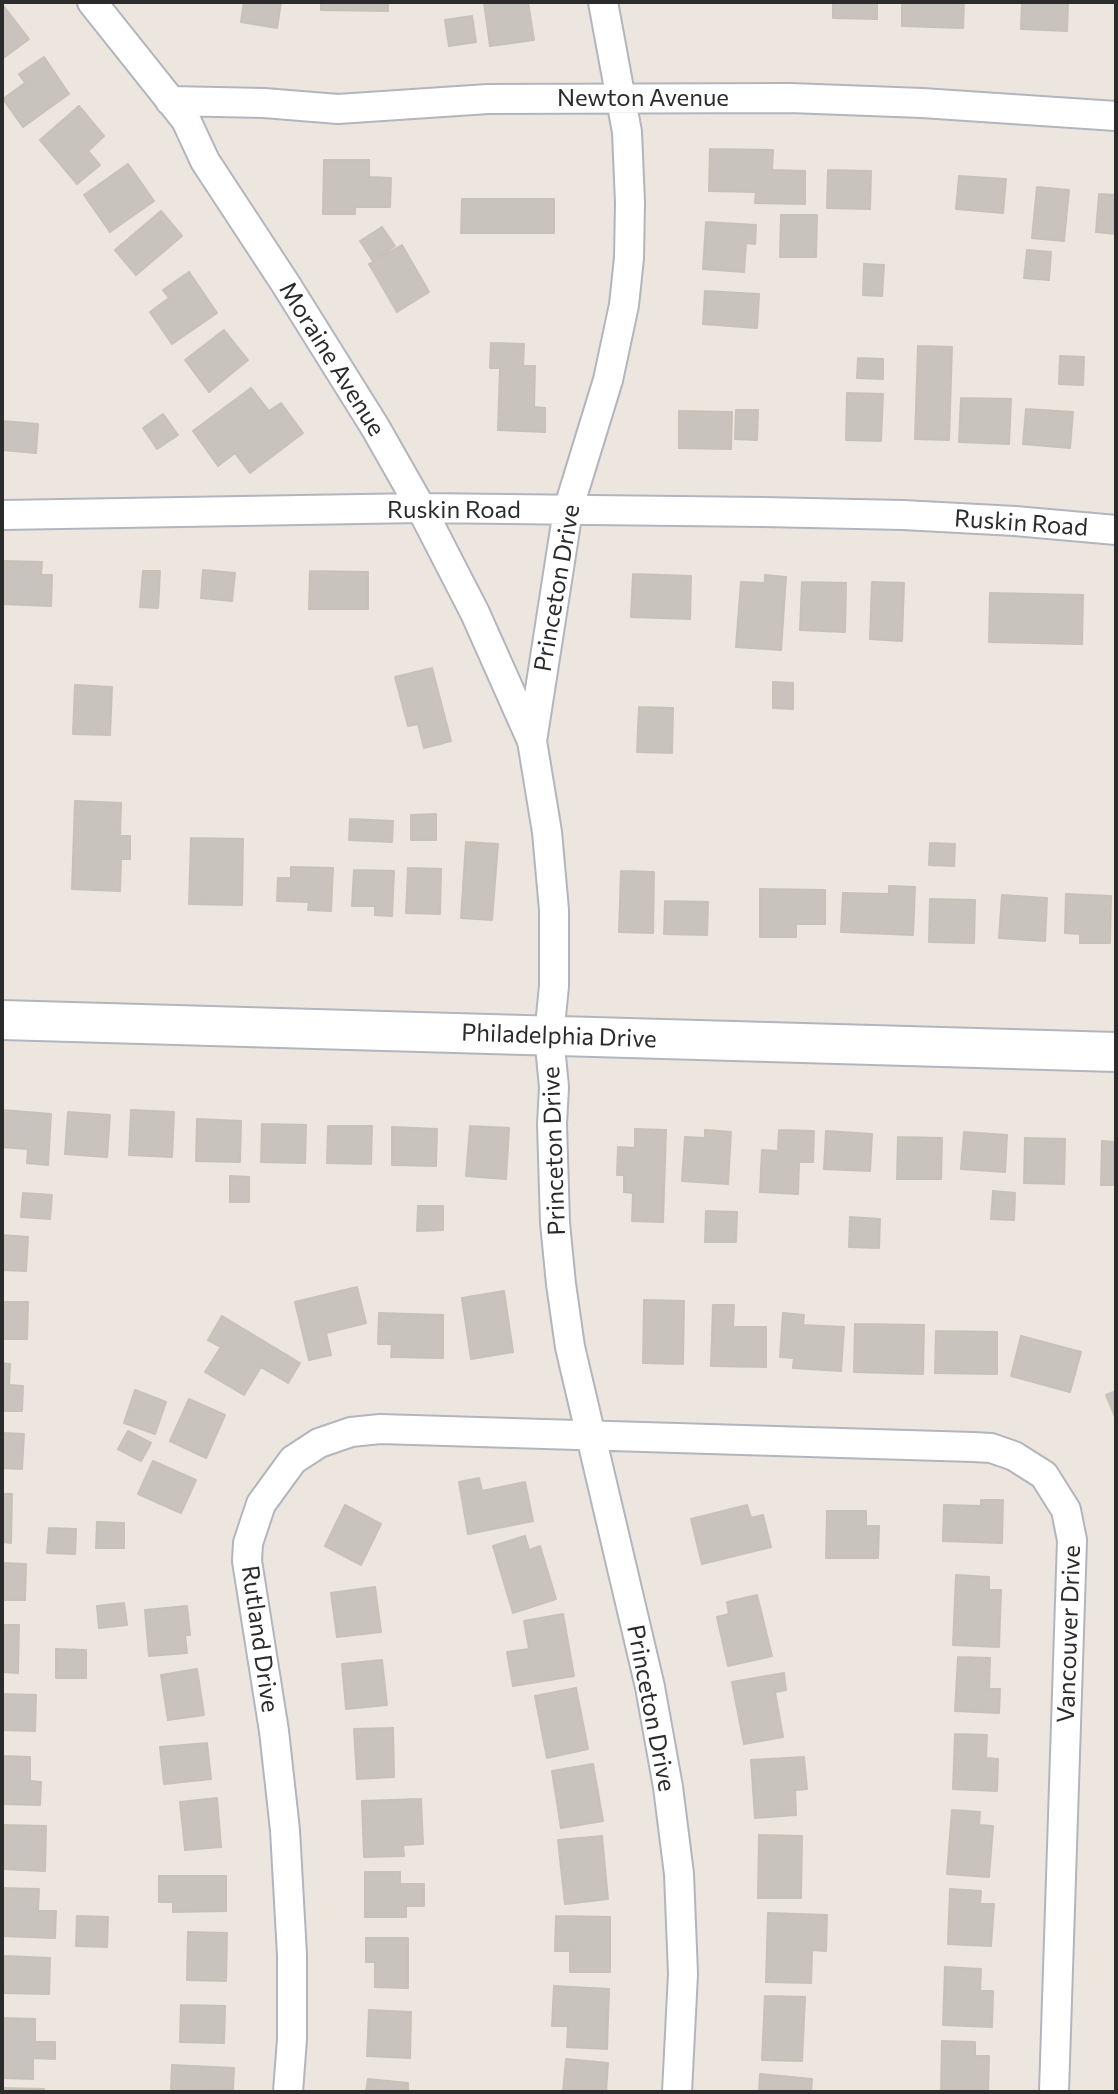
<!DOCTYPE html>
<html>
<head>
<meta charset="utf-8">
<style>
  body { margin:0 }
  #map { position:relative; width:1118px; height:2094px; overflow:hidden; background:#ece6df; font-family:Commissioner,sans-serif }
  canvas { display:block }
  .frame { position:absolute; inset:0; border:4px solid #2b2b2b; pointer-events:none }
</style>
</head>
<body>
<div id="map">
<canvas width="1118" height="2094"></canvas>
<div class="frame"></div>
</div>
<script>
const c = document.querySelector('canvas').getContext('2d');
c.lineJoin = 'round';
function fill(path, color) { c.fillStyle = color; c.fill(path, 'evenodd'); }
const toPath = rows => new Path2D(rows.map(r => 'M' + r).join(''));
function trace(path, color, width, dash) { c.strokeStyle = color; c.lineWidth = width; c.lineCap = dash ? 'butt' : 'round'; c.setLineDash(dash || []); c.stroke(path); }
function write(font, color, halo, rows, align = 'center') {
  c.font = font + ' Commissioner,sans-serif'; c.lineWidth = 5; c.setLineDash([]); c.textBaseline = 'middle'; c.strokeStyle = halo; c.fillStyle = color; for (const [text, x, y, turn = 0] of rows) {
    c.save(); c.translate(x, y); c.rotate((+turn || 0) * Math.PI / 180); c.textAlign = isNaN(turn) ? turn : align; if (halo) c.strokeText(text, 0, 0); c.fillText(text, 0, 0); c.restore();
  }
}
const building = toPath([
  [244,2,281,2,277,28,241,22,244,2],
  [321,2,388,2,388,11,321,10,321,2],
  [484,2,528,2,534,40,490,46,484,2],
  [833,2,877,2,877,19,833,18,833,2],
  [902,2,964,2,963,28,902,26,902,2],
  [1022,2,1068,2,1067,31,1021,29,1022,2],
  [2,4,29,39,2,59,2,4],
  [472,16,476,42,449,46,445,20,472,16],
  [44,57,69,94,23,127,3,99,25,83,19,74,44,57],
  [79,106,104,136,88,151,100,165,77,184,40,140,79,106],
  [710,149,773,150,772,170,805,171,805,204,755,203,756,192,709,191,710,149],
  [324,160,369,160,369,177,391,178,390,207,355,207,355,214,323,214,324,160],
  [128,164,154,201,110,232,84,195,128,164],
  [828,170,871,171,870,209,827,208,828,170],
  [959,176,1006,179,1003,213,956,209,959,176],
  [1037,187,1069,190,1064,241,1032,238,1037,187],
  [1099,194,1116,195,1116,234,1096,232,1099,194],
  [462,199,554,199,554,233,461,233,462,199],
  [161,211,182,236,136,275,115,250,161,211],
  [781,215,817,215,816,257,780,257,781,215],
  [706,222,756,225,755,244,746,243,744,272,703,269,706,222],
  [382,227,395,246,373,261,360,241,382,227],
  [402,245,429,292,397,312,369,264,402,245],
  [1027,250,1051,252,1049,280,1024,278,1027,250],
  [864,264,884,265,882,296,863,295,864,264],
  [189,272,217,313,172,344,150,312,169,298,163,290,189,272],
  [705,291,759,294,757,328,703,324,705,291],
  [224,330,248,360,209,392,185,360,224,330],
  [491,343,524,344,523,366,535,366,534,407,545,408,545,432,498,430,500,368,490,368,491,343],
  [918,346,952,347,949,440,915,439,918,346],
  [1060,356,1084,357,1083,385,1059,384,1060,356],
  [858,358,883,359,883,379,857,378,858,358],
  [251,388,269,411,281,403,303,433,250,473,235,453,218,466,193,431,251,388],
  [847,393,883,394,881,441,846,440,847,393],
  [961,398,1011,399,1009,444,959,442,961,398],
  [1026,409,1073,412,1070,448,1023,444,1026,409],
  [736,410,758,410,757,440,735,439,736,410],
  [679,411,732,412,731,449,679,448,679,411],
  [163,414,178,435,157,449,143,428,163,414],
  [2,421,38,424,36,453,2,450,2,421],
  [2,561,42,562,41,575,52,575,51,606,2,604,2,561],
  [203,570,235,573,232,601,201,598,203,570],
  [143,571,160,571,158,608,140,607,143,571],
  [310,571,368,572,368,609,309,609,310,571],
  [633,574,691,576,690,619,631,617,633,574],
  [765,575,786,577,781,650,736,647,741,582,765,583,765,575],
  [802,582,846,583,845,632,800,630,802,582],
  [872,582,904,583,902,641,870,639,872,582],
  [990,593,1083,595,1082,644,989,642,990,593],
  [432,668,451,741,424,748,418,724,408,726,395,677,432,668],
  [773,682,793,683,793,709,773,708,773,682],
  [75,685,112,687,110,735,73,734,75,685],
  [639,707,673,708,672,753,637,752,639,707],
  [75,801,121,803,120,836,130,836,130,859,121,859,120,891,72,889,75,801],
  [436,814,436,840,411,840,411,815,436,814],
  [350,819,393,821,392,842,349,840,350,819],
  [191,838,243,839,242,905,189,904,191,838],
  [466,842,498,844,492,920,461,918,466,842],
  [930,843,955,844,954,866,929,865,930,843],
  [291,867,333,868,331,911,308,910,309,902,277,901,278,878,291,878,291,867],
  [408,868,441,869,440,914,406,913,408,868],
  [354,870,394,871,392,916,375,915,375,906,352,906,354,870],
  [621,871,654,872,653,933,619,932,621,871],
  [889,886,915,887,913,935,841,932,843,893,889,894,889,886],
  [760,889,825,890,825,924,796,924,796,937,760,937,760,889],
  [1066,894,1111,896,1110,943,1080,943,1080,934,1065,933,1066,894],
  [1002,895,1047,898,1045,941,999,938,1002,895],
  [930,899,975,900,974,943,929,942,930,899],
  [665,901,708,902,707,935,664,934,665,901],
  [2,1110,51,1114,48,1165,27,1163,28,1149,2,1147,2,1110],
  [131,1110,174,1112,172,1157,129,1155,131,1110],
  [68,1112,110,1115,107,1157,65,1154,68,1112],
  [197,1119,241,1121,240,1162,196,1161,197,1119],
  [262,1124,306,1125,305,1163,261,1162,262,1124],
  [328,1126,372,1126,371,1164,327,1163,328,1126],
  [470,1126,509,1128,506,1179,466,1176,470,1126],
  [392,1127,437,1129,436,1166,392,1165,392,1127],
  [635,1129,666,1130,663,1222,632,1221,633,1193,624,1192,624,1175,617,1175,618,1147,635,1148,635,1129],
  [705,1130,731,1132,728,1184,682,1181,685,1137,705,1138,705,1130],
  [779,1130,814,1131,813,1162,799,1162,798,1194,760,1192,762,1150,778,1151,779,1130],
  [826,1131,872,1134,870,1171,824,1169,826,1131],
  [964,1132,1007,1135,1005,1172,961,1169,964,1132],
  [898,1137,942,1138,941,1179,897,1179,898,1137],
  [1025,1138,1065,1139,1064,1184,1024,1183,1025,1138],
  [1102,1141,1116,1142,1116,1185,1101,1185,1102,1141],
  [230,1176,249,1177,249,1202,230,1202,230,1176],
  [993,1191,1015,1193,1014,1220,991,1219,993,1191],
  [23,1193,52,1195,50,1219,21,1217,23,1193],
  [418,1206,443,1206,443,1230,417,1231,418,1206],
  [706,1211,737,1212,736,1242,705,1242,706,1211],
  [850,1217,880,1219,879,1248,849,1247,850,1217],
  [2,1235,28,1237,26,1271,3,1270,2,1276,2,1235],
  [357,1287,366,1323,326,1333,331,1355,309,1360,295,1302,357,1287],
  [504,1291,513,1352,471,1359,462,1298,504,1291],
  [644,1300,684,1301,683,1364,643,1363,644,1300],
  [2,1302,28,1302,27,1339,2,1339,2,1302],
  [713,1305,734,1305,733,1327,766,1327,766,1367,711,1366,713,1305],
  [379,1313,443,1315,443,1358,391,1357,392,1344,378,1344,379,1313],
  [783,1313,804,1315,803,1325,844,1327,841,1371,793,1368,794,1358,780,1357,783,1313],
  [222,1316,300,1363,288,1383,261,1367,244,1395,205,1372,221,1347,208,1340,222,1316],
  [855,1324,924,1325,923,1374,854,1372,855,1324],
  [936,1331,997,1332,997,1374,935,1373,936,1331],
  [1021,1336,1081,1352,1070,1392,1011,1376,1021,1336],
  [2,1363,10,1364,9,1385,23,1386,22,1411,2,1411,2,1363],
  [135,1390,166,1402,155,1434,124,1423,135,1390],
  [1116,1391,1116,1419,1106,1395,1116,1391],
  [189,1399,225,1415,206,1458,170,1441,189,1399],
  [128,1431,151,1443,141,1461,118,1449,128,1431],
  [2,1433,24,1434,22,1469,2,1468,2,1433],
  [153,1461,196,1480,181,1513,138,1494,153,1461],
  [479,1478,482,1491,525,1482,533,1521,468,1534,459,1482,479,1478],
  [2,1494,12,1494,11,1543,2,1542,2,1494],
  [981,1500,1003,1500,1002,1543,943,1541,944,1505,981,1506,981,1500],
  [345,1505,381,1524,361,1565,325,1546,345,1505],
  [747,1505,751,1518,763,1515,771,1547,702,1564,691,1519,747,1505],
  [827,1511,866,1511,866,1526,879,1526,878,1558,826,1558,827,1511],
  [97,1522,124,1523,124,1548,96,1548,97,1522],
  [49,1528,76,1529,75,1554,47,1553,49,1528],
  [525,1536,529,1550,540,1546,556,1599,513,1613,493,1546,525,1536],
  [2,1563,26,1564,25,1600,2,1600,2,1563],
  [956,1575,989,1577,989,1590,1001,1590,999,1647,953,1645,956,1575],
  [375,1587,381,1632,337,1637,331,1593,375,1587],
  [757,1595,772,1656,728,1666,717,1617,729,1614,727,1602,757,1595],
  [124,1603,127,1625,99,1628,97,1606,124,1603],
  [187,1606,190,1635,185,1635,187,1653,149,1656,145,1610,187,1606],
  [563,1614,574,1676,513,1686,507,1652,529,1649,524,1621,563,1614],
  [2,1625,19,1625,18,1673,2,1672,2,1625],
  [56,1649,86,1650,86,1678,56,1678,56,1649],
  [958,1657,990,1658,989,1689,1000,1689,999,1713,955,1711,958,1657],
  [382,1660,387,1705,346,1709,342,1664,382,1660],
  [197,1669,204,1715,168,1720,161,1675,197,1669],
  [784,1673,786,1690,775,1692,783,1737,744,1744,732,1682,784,1673],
  [576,1688,588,1749,547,1758,535,1696,576,1688],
  [2,1694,36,1695,35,1731,2,1730,2,1694],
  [393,1728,394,1777,357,1779,354,1729,393,1728],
  [955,1734,987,1735,986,1758,998,1759,997,1791,953,1789,955,1734],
  [207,1743,211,1779,164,1784,160,1747,207,1743],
  [2,1756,30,1757,30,1781,41,1782,40,1805,2,1804,2,1756],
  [804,1757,807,1789,795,1790,796,1815,755,1818,751,1760,804,1757],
  [593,1764,603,1821,561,1828,552,1771,593,1764],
  [217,1798,221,1847,185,1850,180,1802,217,1798],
  [421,1799,423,1844,403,1845,404,1856,364,1857,362,1801,421,1799],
  [952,1810,980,1812,979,1825,993,1826,989,1877,947,1874,952,1810],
  [2,1825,46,1826,45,1871,2,1869,2,1825],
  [759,1835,802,1836,801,1898,758,1898,759,1835],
  [602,1836,608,1899,565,1904,558,1840,602,1836],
  [365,1872,400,1872,400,1884,424,1884,424,1906,406,1906,406,1917,365,1917,365,1872],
  [159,1876,226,1876,226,1911,173,1912,173,1902,159,1902,159,1876],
  [3,1888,39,1889,38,1911,56,1911,55,1938,2,1936,3,1888],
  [950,1889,981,1891,980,1904,994,1904,991,1946,948,1944,950,1889],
  [768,1913,827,1915,826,1951,812,1950,811,1983,766,1982,768,1913],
  [77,1916,108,1917,107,1947,76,1946,77,1916],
  [556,1916,610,1917,610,1972,570,1972,570,1951,555,1951,556,1916],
  [188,1932,227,1933,226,1981,187,1980,188,1932],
  [366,1938,408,1938,408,1988,375,1987,375,1962,366,1962,366,1938],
  [5,1956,50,1958,49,1994,4,1993,5,1956],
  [945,1967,981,1969,980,1991,993,1991,992,2027,943,2025,945,1967],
  [554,1986,609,1989,607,2049,567,2047,568,2026,552,2026,554,1986],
  [765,1996,805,1997,802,2061,762,2060,765,1996],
  [181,2005,225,2006,224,2043,180,2042,181,2005],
  [369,2010,411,2012,410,2058,367,2056,369,2010],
  [2,2018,35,2019,35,2042,55,2042,55,2059,33,2058,33,2079,2,2078,2,2018],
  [942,2041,975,2042,975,2056,989,2056,988,2092,941,2092,942,2041],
  [566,2059,608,2063,606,2092,563,2092,566,2059],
  [172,2065,234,2068,233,2090,171,2092,172,2065],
  [760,2074,812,2079,811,2092,759,2092,760,2074],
  [368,2079,408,2083,408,2092,366,2092,368,2079],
  [2,2088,44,2089,44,2092,2,2092,2,2088]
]);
fill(building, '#c8c4bd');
trace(building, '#c7c2b8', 2);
const street = toPath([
  [92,2,186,120,205,161,285,283,375,427,421,508,475,613,532,741],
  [603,2,627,132,630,203,629,258,624,305,608,380,568,510,532,741,547,832,554,910,554,986,549,1036,554,1087,552,1124,555,1223,561,1284,570,1347,650,1687,668,1787,679,1874,683,1974,677,2092],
  [170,101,264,103,338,109,488,99,790,98,922,103,1116,116],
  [2,515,421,508,763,512,903,515,1015,521,1116,530],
  [288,2092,292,2039,292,1955,285,1830,274,1731,247,1561,248,1543,261,1504,293,1460,319,1443,351,1432,380,1429,973,1447,991,1448,1014,1456,1044,1475,1066,1510,1072,1540,1054,2092]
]);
const secondary = toPath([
  [2,1020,1116,1052]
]);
trace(street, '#b2b5be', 32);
trace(secondary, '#b2b5be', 42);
trace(street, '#fff', 28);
trace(secondary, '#fff', 38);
write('24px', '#2b2b2b', '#fff', [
  ["Newton Avenue",643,98],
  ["Moraine Avenue",332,359,58],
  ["Ruskin Road",454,510],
  ["Ruskin Road",1021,523,4],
  ["Princeton Drive",557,588,-80],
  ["Philadelphia Drive",559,1036,2],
  ["Princeton Drive",554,1151,-92],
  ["Vancouver Drive",1069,1634,-88],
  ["Rutland Drive",260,1639,82],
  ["Princeton Drive",651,1708,79]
]);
</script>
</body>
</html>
